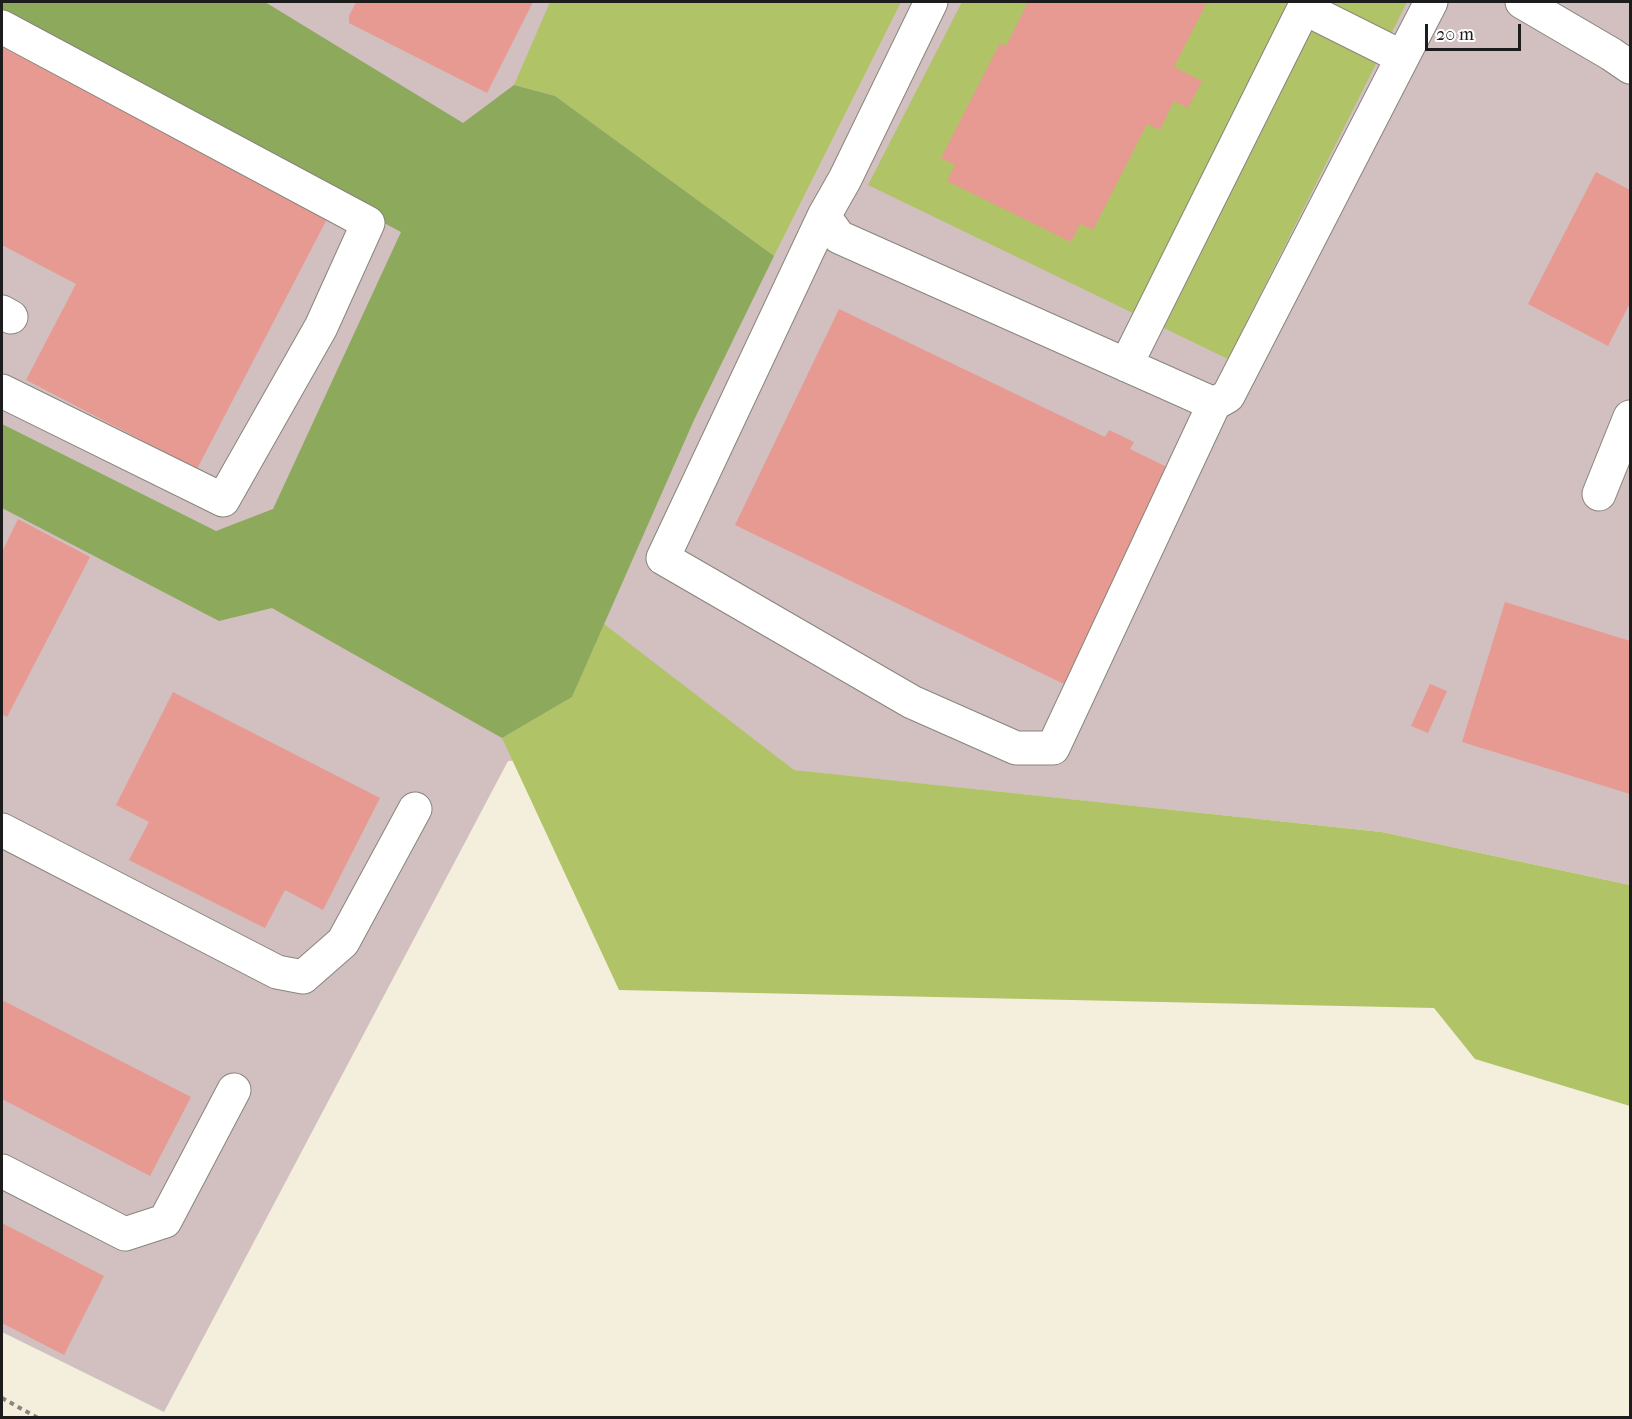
<!DOCTYPE html>
<html>
<head>
<meta charset="utf-8">
<style>
  body { margin:0 }
  #map { position:relative; width:1632px; height:1419px; overflow:hidden; background:#f4eedc; font-family:"IM FELL French Canon",serif }
  canvas { display:block }
  .frame { position:absolute; inset:0; border:3px solid #1c1c1c; pointer-events:none }
  .scale { position:absolute; left:1425px; top:24px; width:96px; height:27px; box-sizing:border-box; border:3px solid #1c1c1c; border-top:0; padding-left:8px; font-size:18px; line-height:21px; white-space:nowrap; color:#1c1c1c; -webkit-text-stroke:4px #fff; paint-order:stroke }
</style>
</head>
<body>
<div id="map">
<canvas width="1632" height="1419"></canvas>
<div class="frame"></div>
<div class="scale">20 m</div>
</div>
<script>
const c = document.querySelector('canvas').getContext('2d');
c.lineJoin = 'round';
function fill(path, color) { c.fillStyle = color; c.fill(path, 'evenodd'); }
const toPath = rows => new Path2D(rows.map(r => 'M' + r).join(''));
function trace(path, color, width, dash) { c.strokeStyle = color; c.lineWidth = width; c.lineCap = dash ? 'butt' : 'round'; c.setLineDash(dash || []); c.stroke(path); }
fill(toPath([
  [2,2,1630,2,1630,885,1382,832,628,753,508,761,164,1412,2,1332]
]), '#d2bfc0');
fill(toPath([
  [550,2,901,2,774,256,555,96,514,85],
  [962,2,1407,2,1228,359,868,185],
  [604,624,794,770,1382,832,1630,885,1630,1106,1475,1059,1434,1008,619,990,502,738,572,697]
]), '#b1c367');
fill(toPath([
  [2,2,265,2,463,123,514,85,555,96,774,256,694,420,572,697,502,738,272,608,219,621,2,508,2,424,216,531,273,509,401,232,2,20]
]), '#8ca95c');
fill(toPath([
  [356,2,533,2,487,93,349,23,349,16],
  [1022,2,1207,2,1174,67,1202,81,1188,108,1174,101,1160,130,1147,124,1093,230,1080,224,1071,242,947,181,955,165,941,158,1000,43,1006,46,1027,4],
  [2,47,328,217,197,469,26,380,76,284,2,245],
  [1596,172,1630,190,1630,303,1608,346,1528,304],
  [839,309,1105,437,1109,430,1134,442,1130,449,1173,470,1068,686,735,525],
  [18,519,90,557,7,717,2,714,2,552],
  [1505,602,1630,641,1630,794,1462,742],
  [1430,684,1447,691,1428,733,1411,726],
  [173,692,380,798,323,910,285,890,265,928,129,860,149,822,116,805],
  [2,1000,191,1097,150,1176,2,1099],
  [2,1223,104,1276,64,1355,2,1323]
]), '#e79a92');
const minor = toPath([
  [931,2,845,179,824,216,839,237,1214,404,1228,396,1431,2],
  [1522,2,1611,54,1630,67],
  [2,27,368,223,321,327,223,500,2,391],
  [824,216,663,558,912,702,1016,748,1053,748,1214,404],
  [2,312,11,317],
  [1126,365,1304,8,1402,57],
  [1599,494,1630,417],
  [2,830,277,972,303,977,343,942,415,809],
  [2,1171,125,1234,165,1221,234,1090]
]);
trace(minor, '#88857c', 35);
trace(toPath([
  [2,1398,38,1418]
]), '#88857c', 4, [4.5, 4.5]);
trace(minor, '#fff', 33);
</script>
</body>
</html>
